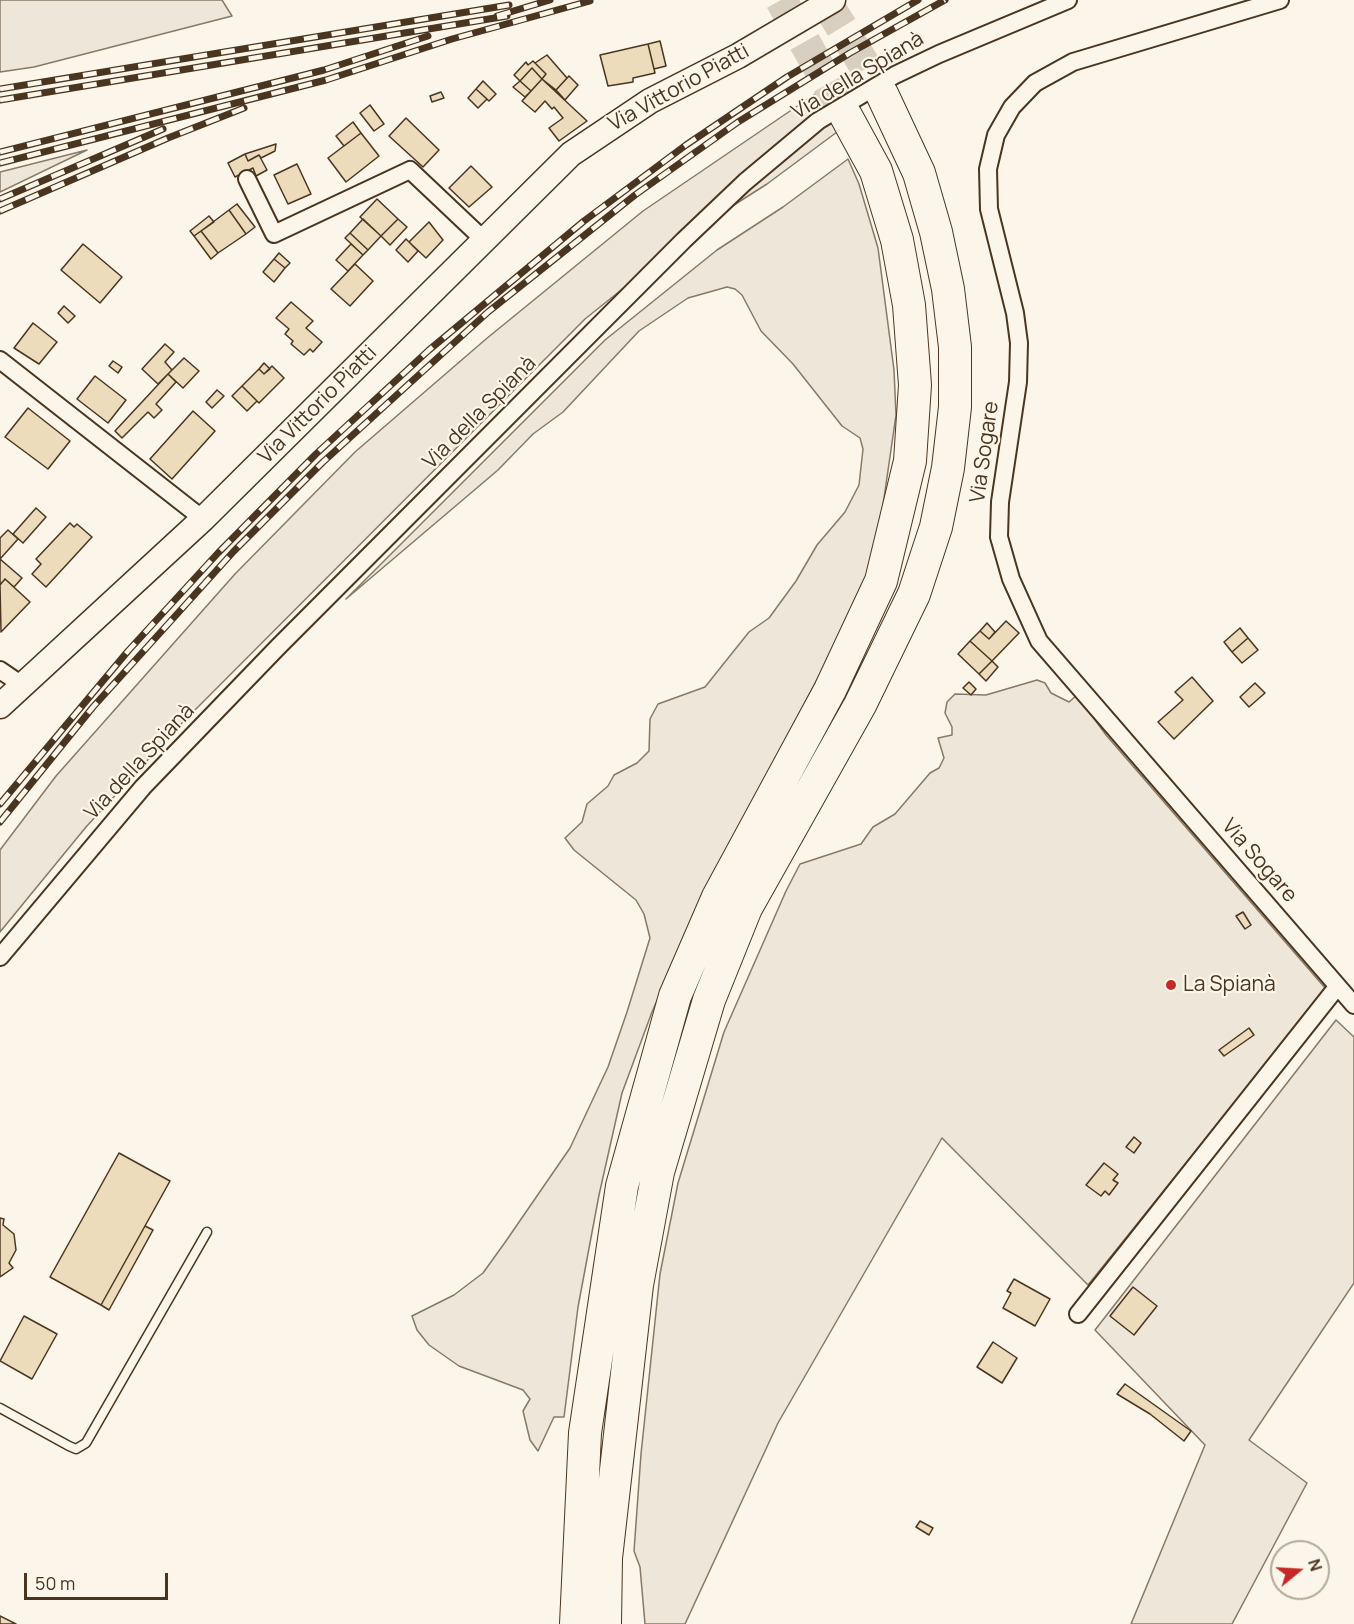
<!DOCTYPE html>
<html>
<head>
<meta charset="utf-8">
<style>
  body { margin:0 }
  #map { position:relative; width:1354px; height:1624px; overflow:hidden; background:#fbf6e9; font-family:Manrope,sans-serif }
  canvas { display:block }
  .north { position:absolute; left:1270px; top:1540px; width:60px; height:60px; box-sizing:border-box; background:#fbf6e9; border:2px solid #b4a999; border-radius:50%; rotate:72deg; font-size:16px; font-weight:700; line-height:24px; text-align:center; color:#4a3520 }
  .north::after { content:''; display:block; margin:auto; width:21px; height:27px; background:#c62828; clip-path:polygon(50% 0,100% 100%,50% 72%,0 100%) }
  .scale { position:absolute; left:24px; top:1573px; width:144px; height:27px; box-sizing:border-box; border:3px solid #4a3520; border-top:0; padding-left:8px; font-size:18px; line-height:21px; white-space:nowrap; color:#4a3520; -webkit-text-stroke:4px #fbf6e9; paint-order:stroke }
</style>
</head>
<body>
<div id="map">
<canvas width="1354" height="1624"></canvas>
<div class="north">N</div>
<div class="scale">50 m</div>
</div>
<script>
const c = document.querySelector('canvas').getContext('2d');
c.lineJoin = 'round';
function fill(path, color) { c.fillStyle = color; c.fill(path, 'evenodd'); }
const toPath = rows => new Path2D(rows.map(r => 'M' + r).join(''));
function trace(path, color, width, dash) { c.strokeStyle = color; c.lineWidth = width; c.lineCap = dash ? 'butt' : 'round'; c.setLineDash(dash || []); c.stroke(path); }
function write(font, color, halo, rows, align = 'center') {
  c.font = font + ' Manrope,sans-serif'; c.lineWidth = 4.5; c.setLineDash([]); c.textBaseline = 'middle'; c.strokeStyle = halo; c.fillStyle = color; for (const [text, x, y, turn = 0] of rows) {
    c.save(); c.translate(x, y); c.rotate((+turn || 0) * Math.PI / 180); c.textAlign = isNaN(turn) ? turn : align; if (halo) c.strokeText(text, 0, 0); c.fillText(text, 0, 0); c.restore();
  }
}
const green = toPath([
  [0,0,222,0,232,16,34,67,0,72,0,0],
  [818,92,837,132,767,184,701,226,585,319,180,725,86,827,0,932,0,850,56,776,235,574,355,452,486,339,643,211,818,92],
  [87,150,0,192,0,172,87,150],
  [848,159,859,184,878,248,894,370,896,415,882,512,868,572,846,625,708,885,652,1012,622,1093,599,1195,578,1307,564,1417,554,1417,538,1451,530,1440,523,1411,530,1399,523,1390,459,1366,429,1345,417,1330,412,1316,454,1295,483,1273,506,1241,570,1148,608,1067,627,1012,650,938,644,914,636,900,574,850,565,838,582,822,587,804,608,786,614,775,637,763,649,751,650,719,658,704,705,687,749,632,769,618,796,581,817,545,845,512,859,485,863,449,860,438,842,426,793,364,761,331,742,295,735,289,727,287,688,298,639,331,563,412,533,434,498,470,346,599,605,340,717,250,783,207,848,159],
  [1037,680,1045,683,1051,693,1069,702,1077,695,1106,735,1326,989,1088,1285,942,1138,778,1423,685,1624,645,1624,640,1567,634,1551,641,1454,660,1274,678,1183,724,1032,786,891,800,864,861,844,873,827,895,814,930,773,939,768,944,758,938,738,952,735,952,727,945,713,947,702,955,694,986,695,1037,680],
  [1336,1020,1354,1037,1354,1283,1249,1440,1307,1483,1232,1624,1131,1624,1205,1445,1095,1330,1336,1020]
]);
fill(green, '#ede6d9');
trace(green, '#887966', 1.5);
const building = toPath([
  [660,41,666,66,654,69,648,44,660,41],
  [648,44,655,73,633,78,633,82,608,86,600,55,648,44],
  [547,55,567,78,556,90,542,79,546,74,535,63,547,55],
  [533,61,546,74,542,79,532,68,520,81,514,75,526,62,528,65,533,61],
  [532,68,542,79,531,91,520,81,532,68],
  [569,76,578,85,565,100,556,90,569,76],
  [542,79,587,121,559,141,549,128,563,118,554,107,552,109,545,101,535,112,522,101,542,79],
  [483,81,496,94,489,101,476,89,483,81],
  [520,81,531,91,525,97,513,87,520,81],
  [476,89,487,99,478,108,468,98,476,89],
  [441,92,444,98,432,102,430,96,441,92],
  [370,105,384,124,374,131,360,113,370,105],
  [406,118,439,150,423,167,389,136,406,118],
  [353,122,361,133,344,146,336,136,353,122],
  [361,133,379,156,346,182,328,158,361,133],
  [276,144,275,151,261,158,259,155,248,161,245,154,276,144],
  [245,154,248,161,259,155,267,170,256,176,253,168,235,177,228,163,245,154],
  [297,164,311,194,288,204,274,175,297,164],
  [471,166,492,187,469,207,449,188,471,166],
  [377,199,398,219,381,236,360,217,377,199],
  [237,204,255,227,246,234,229,210,237,204],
  [229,210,246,234,218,253,201,231,229,210],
  [209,216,214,222,194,236,190,231,209,216],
  [363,219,381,236,368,250,350,233,363,219],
  [398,219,407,227,390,245,381,236,398,219],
  [429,222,443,240,426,258,409,242,429,222],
  [201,231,218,253,211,259,194,236,201,231],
  [350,233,368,250,363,255,345,238,350,233],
  [406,239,418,251,408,262,396,250,406,239],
  [83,244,122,277,100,303,61,270,83,244],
  [351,244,363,255,348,271,336,260,351,244],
  [279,253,290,263,285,268,274,259,279,253],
  [274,259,285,268,274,282,263,272,274,259],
  [355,264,373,281,350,306,331,289,355,264],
  [291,302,313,321,306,328,322,342,313,352,310,349,304,355,291,344,293,341,285,334,289,329,276,318,291,302],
  [64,306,75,316,68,323,58,313,64,306],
  [33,323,57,342,39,364,14,348,33,323],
  [165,344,174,352,165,362,172,370,158,384,142,369,165,344],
  [184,358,199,371,183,388,168,374,184,358],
  [113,361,122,367,118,373,109,366,113,361],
  [264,363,270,369,264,374,259,369,264,363],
  [272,366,284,378,259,403,242,386,259,369,264,374,272,366],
  [168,374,176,382,156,404,162,410,154,418,148,412,122,438,115,431,168,374],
  [95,376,126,400,108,423,77,399,95,376],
  [242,386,257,401,247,411,232,396,242,386],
  [217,390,224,396,212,408,206,402,217,390],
  [28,408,70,441,48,469,5,437,28,408],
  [193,411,215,431,172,479,150,459,193,411],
  [36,508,46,517,23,543,13,534,36,508],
  [70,523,74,527,77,524,92,537,46,587,32,574,41,564,36,559,70,523],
  [8,530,18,539,0,559,0,538,8,530],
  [0,559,22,578,14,587,5,579,0,585,0,559],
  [5,579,30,602,1,632,0,585,5,579],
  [1006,621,1019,633,992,661,970,641,980,631,989,639,1006,621],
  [987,623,995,632,989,639,980,631,987,623],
  [1240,628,1248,638,1232,652,1224,642,1240,628],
  [1248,638,1258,650,1242,663,1232,652,1248,638],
  [970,641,992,661,979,674,958,654,970,641],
  [992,661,998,667,986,681,979,674,992,661],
  [1192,677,1213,701,1174,739,1158,722,1183,700,1175,692,1192,677],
  [969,682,976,689,971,695,963,688,969,682],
  [1255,683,1265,693,1249,707,1240,697,1255,683],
  [1243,912,1251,925,1245,929,1236,916,1243,912],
  [1249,1028,1254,1035,1224,1056,1219,1050,1249,1028],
  [1134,1137,1141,1143,1134,1153,1126,1147,1134,1137],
  [119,1153,170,1181,101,1305,50,1277,119,1153],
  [1104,1163,1118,1174,1113,1180,1118,1183,1109,1195,1105,1191,1101,1196,1086,1185,1104,1163],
  [0,1218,4,1219,3,1225,14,1234,16,1250,9,1263,13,1268,0,1277,0,1218],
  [145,1226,153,1230,109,1310,101,1305,145,1226],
  [1014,1279,1050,1299,1035,1326,1003,1308,1011,1293,1007,1291,1014,1279],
  [1133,1287,1157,1306,1134,1335,1110,1316,1133,1287],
  [24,1316,57,1334,32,1379,0,1361,24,1316],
  [993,1342,1017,1358,1002,1383,977,1367,993,1342],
  [1125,1384,1191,1431,1184,1441,1150,1414,1117,1394,1125,1384],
  [920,1521,933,1528,929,1535,916,1527,920,1521],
  [0,1616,16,1624,0,1624,0,1616]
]);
fill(building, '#ecdcbc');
trace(building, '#4a3520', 1.5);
trace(toPath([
  [781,0,846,116],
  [825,0,882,94]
]), '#d8cfc1', 32, [32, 16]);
const lane = toPath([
  [0,1408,69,1446,76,1449,86,1443,207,1232]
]);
const street = toPath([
  [1280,0,1073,62,1035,83,1012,107,996,135,988,169,989,209,1015,313,1019,343,1018,382,1000,502,999,537,1011,579,1039,641,1354,1005],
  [247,179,274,234,410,170,484,240],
  [0,360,203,519],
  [0,670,22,685],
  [0,957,143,787,278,647,684,240,745,182,818,121,895,75,939,54,1068,0],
  [1078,1314,1337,987]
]);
const secondary = toPath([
  [0,706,203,519,571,154,650,101,738,56,833,0]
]);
const highway = toPath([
  [576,1624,585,1433,622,1186,675,996,718,897,830,690,881,581,910,461,915,385,909,305,897,240,876,171,846,116],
  [605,1624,606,1558,637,1285,658,1172,709,1000,746,908,860,705,914,594,936,527,948,468,955,407,955,347,948,289,936,232,919,173,882,94]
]);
trace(lane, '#4a3520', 11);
trace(street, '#4a3520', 20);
trace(secondary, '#4a3520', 27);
trace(highway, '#4a3520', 34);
trace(lane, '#fbf6e9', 8);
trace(street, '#fbf6e9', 16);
trace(secondary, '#fbf6e9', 24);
trace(highway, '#fbf6e9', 32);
const rail = toPath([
  [497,16,550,0],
  [0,89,509,5],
  [0,100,507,16],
  [0,152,324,70,428,36],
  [0,163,326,80,452,39,590,1],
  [0,199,163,129],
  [0,211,168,138,244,108],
  [0,804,128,651,218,553,316,454,429,350,584,221,686,145,787,77,918,0],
  [0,822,93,707,234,551,323,462,488,312,635,195,738,122,850,53,945,0]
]);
trace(rail, '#4a3520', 7);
trace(rail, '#fbf6e9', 4.5, [14]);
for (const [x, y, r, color] of [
  [1171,985,6,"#c62828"]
]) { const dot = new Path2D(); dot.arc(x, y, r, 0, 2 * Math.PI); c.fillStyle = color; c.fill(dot); trace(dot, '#fbf6e9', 2); }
write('21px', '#4a3520', '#fbf6e9', [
  ["Via della Spianà",858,76,-31],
  ["Via Vittorio Piatti",679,88,-29],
  ["Via Vittorio Piatti",318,405,-45],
  ["Via della Spianà",480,413,-45],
  ["Via Sogare",985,452,-82],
  ["Via della Spianà",140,762,-47],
  ["Via Sogare",1259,861,49]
]);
write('21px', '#4a3520', '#fbf6e9', [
  ["La Spianà",1183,985]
], 'left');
</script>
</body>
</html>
